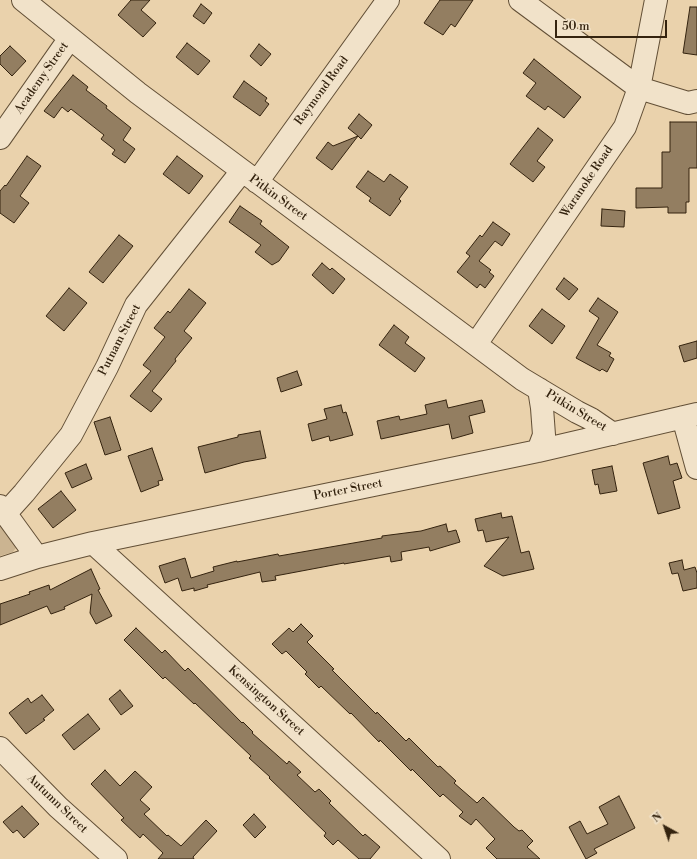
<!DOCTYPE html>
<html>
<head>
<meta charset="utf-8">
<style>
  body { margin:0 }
  #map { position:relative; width:697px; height:859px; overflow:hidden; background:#ead2ac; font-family:"Libre Bodoni",serif }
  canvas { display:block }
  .north { position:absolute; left:645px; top:807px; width:40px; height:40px; -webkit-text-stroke:3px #f1e2c9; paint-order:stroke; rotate:320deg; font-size:11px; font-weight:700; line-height:16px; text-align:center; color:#34230f }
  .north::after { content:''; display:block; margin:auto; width:14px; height:18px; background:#34230f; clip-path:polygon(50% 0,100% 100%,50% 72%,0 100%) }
  .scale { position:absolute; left:555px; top:20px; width:112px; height:18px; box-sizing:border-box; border:2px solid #34230f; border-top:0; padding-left:5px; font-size:12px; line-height:14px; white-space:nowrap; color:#34230f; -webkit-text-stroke:3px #f1e2c9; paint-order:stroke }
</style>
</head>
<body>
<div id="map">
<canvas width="697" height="859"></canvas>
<div class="north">N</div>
<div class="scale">50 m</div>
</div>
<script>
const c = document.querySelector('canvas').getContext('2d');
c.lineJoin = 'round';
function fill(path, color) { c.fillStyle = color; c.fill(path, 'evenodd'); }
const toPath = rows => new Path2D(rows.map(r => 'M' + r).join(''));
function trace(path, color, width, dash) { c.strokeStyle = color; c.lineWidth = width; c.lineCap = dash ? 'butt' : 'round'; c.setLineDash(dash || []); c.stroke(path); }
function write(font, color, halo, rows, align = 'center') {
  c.font = font + ' "Libre Bodoni",serif'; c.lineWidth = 3.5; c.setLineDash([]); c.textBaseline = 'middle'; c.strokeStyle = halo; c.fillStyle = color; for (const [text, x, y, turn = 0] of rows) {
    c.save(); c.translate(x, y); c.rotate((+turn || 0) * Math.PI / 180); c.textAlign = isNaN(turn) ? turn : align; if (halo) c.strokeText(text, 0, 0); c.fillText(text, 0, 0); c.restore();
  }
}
fill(toPath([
  [0,521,17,543,16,548,13,552,0,556]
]), '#cbb491');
const building = toPath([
  [131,0,150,0,141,10,156,23,143,37,118,15,131,0],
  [440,0,473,0,455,27,451,24,443,35,424,23,440,0],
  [201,4,212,13,204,24,193,16,201,4],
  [690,7,697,7,697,55,683,53,690,7],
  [187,43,210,61,198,75,176,57,187,43],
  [259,44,271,54,261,66,250,56,259,44],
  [10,46,26,61,12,76,0,64,0,56,10,46],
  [534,59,581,97,564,118,548,106,545,110,526,96,536,83,523,73,534,59],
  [73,75,88,87,86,90,107,106,106,108,131,128,123,140,135,149,125,163,112,154,115,150,101,139,104,135,71,109,68,112,62,107,54,118,44,111,73,75],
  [244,81,267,98,265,101,269,104,260,116,233,97,244,81],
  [359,114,372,125,361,139,358,136,332,170,316,158,328,142,333,146,358,136,348,128,359,114],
  [670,122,697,122,697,168,689,168,689,202,686,202,686,213,668,213,668,207,636,208,636,188,662,188,662,152,670,152,670,122],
  [538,128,553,140,537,161,545,167,533,182,510,164,538,128],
  [27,156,41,166,20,196,29,203,14,223,0,213,0,191,5,185,6,186,27,156],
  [177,156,203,176,189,194,163,174,177,156],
  [368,171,384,182,390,174,408,187,399,199,401,201,390,216,369,201,371,198,356,187,368,171],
  [240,206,262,221,260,224,289,247,279,261,272,265,255,252,261,245,229,222,240,206],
  [602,209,625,211,624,227,601,226,602,209],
  [493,222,510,234,502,246,495,241,479,261,491,270,489,272,494,276,485,288,480,284,477,288,457,272,470,256,466,253,480,235,482,237,493,222],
  [119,235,133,246,103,283,89,272,119,235],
  [322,263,330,270,332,268,345,279,333,294,312,275,322,263],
  [564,278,578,289,569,300,556,289,564,278],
  [69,288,87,303,64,331,46,316,69,288],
  [189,289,206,303,184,331,192,338,175,359,176,361,152,391,162,399,151,412,130,396,151,371,143,365,165,337,154,328,168,311,170,313,189,289],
  [598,298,618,312,597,345,611,353,609,356,614,359,607,372,602,369,600,371,576,358,599,318,589,311,598,298],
  [542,309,565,326,552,344,529,326,542,309],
  [394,325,409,337,405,343,425,358,415,372,379,345,394,325],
  [697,341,697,358,684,362,679,346,697,341],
  [297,371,302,385,281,392,277,378,297,371],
  [446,400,448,408,482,400,485,412,469,416,473,433,452,439,449,424,381,439,377,421,399,416,400,420,427,414,425,405,446,400],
  [341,405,343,413,346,412,353,435,330,441,329,436,312,441,308,424,327,419,324,409,341,405],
  [110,417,121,450,105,455,94,422,110,417],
  [260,431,266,458,244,462,205,473,198,447,238,437,238,435,260,431],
  [152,448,163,480,158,481,159,485,141,492,128,456,152,448],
  [668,456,670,465,677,463,682,478,673,481,680,508,658,514,643,463,668,456],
  [86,464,92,479,72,488,65,473,86,464],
  [612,466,617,491,600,494,598,484,595,485,592,470,612,466],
  [61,491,76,510,53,528,38,509,61,491],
  [501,513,502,518,512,516,521,553,529,551,534,569,503,576,484,566,509,537,486,542,483,530,478,531,475,519,501,513],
  [446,524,448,532,456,530,460,542,430,551,429,547,401,552,402,560,391,562,390,556,344,564,344,563,275,576,276,580,262,582,260,572,207,585,208,587,194,591,194,588,182,591,178,578,165,583,159,566,185,558,191,578,214,571,213,567,237,561,237,562,278,554,279,556,382,538,382,536,421,531,446,524],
  [682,560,684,570,695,567,697,573,697,588,683,591,678,573,672,574,669,563,682,560],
  [91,569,100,589,98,590,112,616,96,624,90,613,92,594,64,607,65,609,51,614,47,606,0,625,0,604,30,594,29,592,49,585,50,590,91,569],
  [301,624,313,636,307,642,334,669,332,670,376,714,377,712,406,741,409,738,438,767,440,766,456,781,454,783,477,803,483,797,514,827,519,831,522,830,533,841,527,847,540,859,497,859,486,848,495,839,476,819,471,825,459,816,463,812,443,794,440,797,412,769,411,771,380,740,379,742,351,713,350,714,321,686,319,688,305,674,307,672,286,651,282,654,272,644,289,628,293,632,301,624],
  [136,628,162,653,165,650,185,671,188,668,242,723,243,722,253,732,252,733,287,764,289,761,301,772,297,775,315,792,319,789,331,801,329,803,363,836,365,834,380,847,370,859,359,859,338,840,333,845,324,836,326,833,269,778,270,777,249,758,251,756,195,703,194,704,165,677,163,679,124,640,136,628],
  [120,690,133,706,121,715,109,699,120,690],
  [42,695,54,710,43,719,45,720,26,734,9,713,28,698,31,703,42,695],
  [88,714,100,729,74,750,62,735,88,714],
  [105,770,120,786,135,771,152,787,140,800,150,809,144,814,167,836,168,835,181,846,206,820,217,831,193,857,194,859,158,859,163,853,143,834,140,838,121,820,124,818,91,784,105,770],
  [619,796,635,828,594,849,597,853,586,859,569,827,580,821,587,834,608,824,599,807,619,796],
  [22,806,39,824,24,838,17,830,13,833,3,822,22,806],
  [254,814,266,827,255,838,243,825,254,814]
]);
fill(building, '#937e61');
trace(building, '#34230f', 1);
const minor = toPath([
  [23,0,138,93,522,379,577,412,591,419,613,434],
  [520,0,639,88,688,103,697,101],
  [0,138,70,38],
  [257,182,388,0],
  [476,344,625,127,639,88,656,0],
  [683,417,697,468],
  [538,451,544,435,542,408,539,389],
  [0,506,37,557],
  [6,513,24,493,71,435,107,367,136,305,242,171],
  [93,543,439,859],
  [0,569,37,557,93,543,538,451,697,414],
  [0,748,58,807,116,859]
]);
trace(minor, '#624f36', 24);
trace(minor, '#f1e2c9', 22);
write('12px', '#34230f', '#f1e2c9', [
  ["Academy Street",42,78,-55],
  ["Raymond Road",322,91,-54],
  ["Waranoke Road",587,182,-56],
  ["Pitkin Street",278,198,36],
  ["Putnam Street",120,340,-63],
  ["Pitkin Street",576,411,31],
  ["Porter Street",348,490,-11],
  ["Kensington Street",266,701,42],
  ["Autumn Street",57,804,44]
]);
</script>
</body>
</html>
